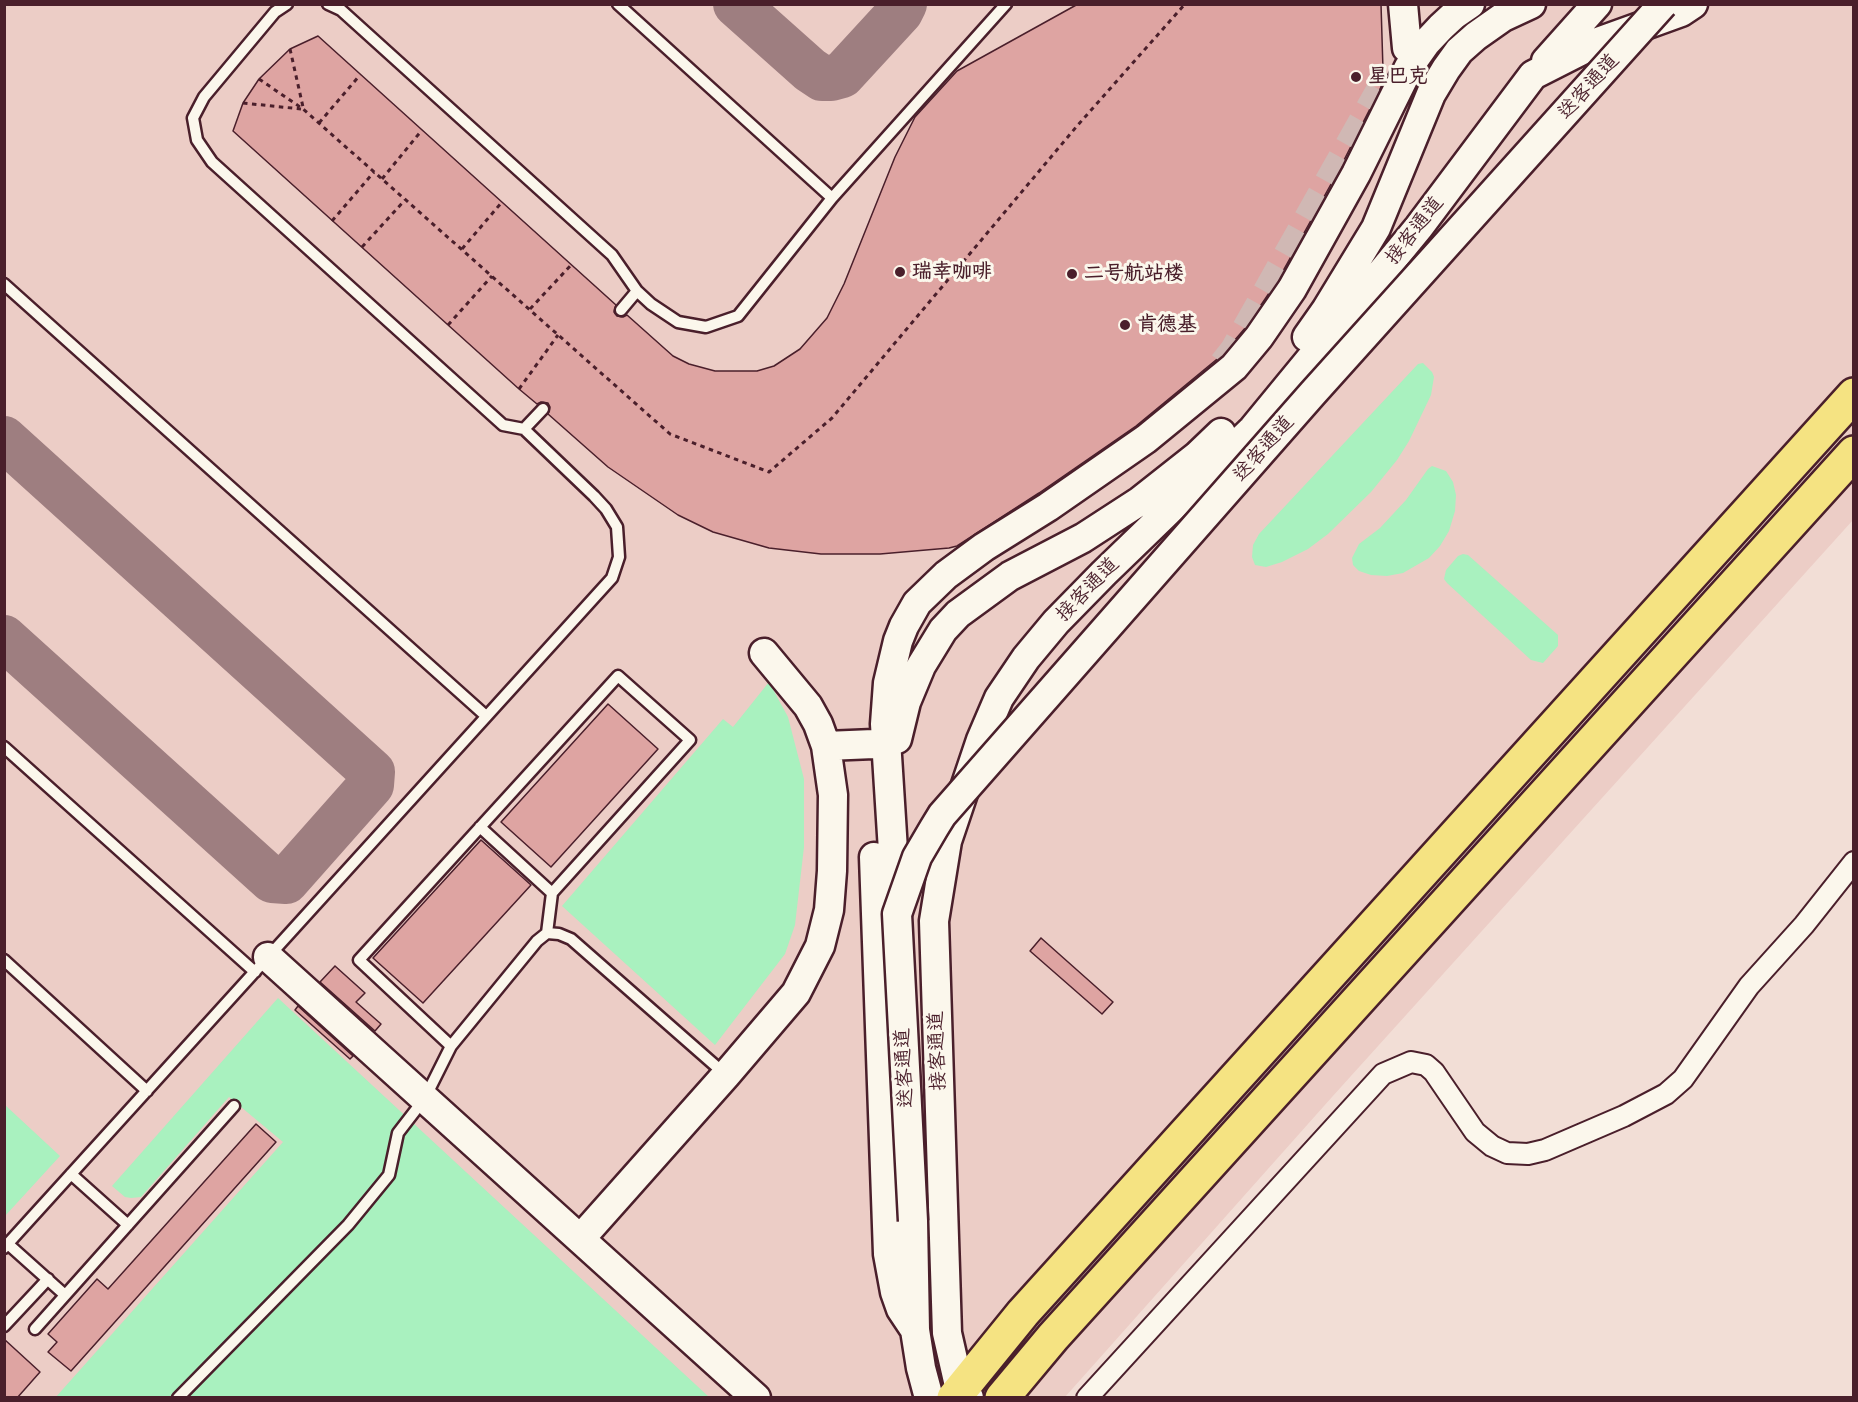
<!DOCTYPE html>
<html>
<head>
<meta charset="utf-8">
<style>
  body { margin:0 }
  #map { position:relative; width:1858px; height:1402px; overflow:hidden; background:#f2ded6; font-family:Itim,sans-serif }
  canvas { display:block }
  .frame { position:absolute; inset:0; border:6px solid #4a1f2b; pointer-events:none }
</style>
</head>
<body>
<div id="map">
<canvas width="1858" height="1402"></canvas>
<div class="frame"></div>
</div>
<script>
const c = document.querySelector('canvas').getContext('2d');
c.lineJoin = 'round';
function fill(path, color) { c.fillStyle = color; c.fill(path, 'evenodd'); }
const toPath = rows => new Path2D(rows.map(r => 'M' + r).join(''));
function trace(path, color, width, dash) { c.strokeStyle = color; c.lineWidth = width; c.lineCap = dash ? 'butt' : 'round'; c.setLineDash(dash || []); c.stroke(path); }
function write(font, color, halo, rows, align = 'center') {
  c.font = font + ' Itim,"LXGW WenKai TC",sans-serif'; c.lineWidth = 6; c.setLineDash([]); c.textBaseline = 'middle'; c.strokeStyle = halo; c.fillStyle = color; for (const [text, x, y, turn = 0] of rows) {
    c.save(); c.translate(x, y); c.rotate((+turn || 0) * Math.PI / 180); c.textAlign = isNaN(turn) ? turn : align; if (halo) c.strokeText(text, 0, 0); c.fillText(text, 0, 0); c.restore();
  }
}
fill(toPath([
  [5,5,1853,5,1853,520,1332,1097,1065,1397,5,1398]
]), '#eccdc6');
fill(toPath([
  [1423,363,1432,372,1434,377,1431,395,1409,441,1397,460,1371,492,1328,534,1308,549,1282,562,1266,567,1255,565,1252,557,1253,545,1259,534,1418,364],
  [1432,466,1446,471,1453,482,1456,495,1455,511,1449,531,1440,546,1429,558,1403,573,1387,576,1371,575,1359,571,1353,565,1352,558,1359,544,1380,528,1406,500,1428,469],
  [1463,554,1468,555,1558,635,1558,646,1543,663,1531,660,1447,583,1444,579,1446,570,1458,556],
  [769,682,788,717,804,779,804,847,795,925,785,954,715,1045,562,906,723,719,733,727],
  [278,998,709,1397,55,1398,283,1142,229,1097,141,1197,131,1198,125,1197,112,1186],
  [5,1105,60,1156,5,1216,4,1216]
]), '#a9f1bf');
trace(toPath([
  [736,4,810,70,822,78,831,78,842,75,900,12,904,4],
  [4,439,372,772,371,785,286,881,272,880,4,638]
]), '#9e7e80', 46);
const building = toPath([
  [1078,4,1381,4,1383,70,1381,87,1341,166,1278,280,1246,327,1222,355,1136,426,1039,493,957,546,949,548,880,554,821,554,769,548,713,532,678,515,608,467,548,414,550,407,548,403,541,402,537,404,519,389,233,131,243,103,259,79,290,49,318,36,616,305,614,312,617,316,623,317,627,315,673,356,689,364,715,371,757,371,774,366,800,349,827,318,844,284,895,157,915,117,957,71,1078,4],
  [608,704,658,749,551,867,501,822,608,704],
  [481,840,531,885,423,1003,373,958,481,840],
  [1041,938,1113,1002,1102,1014,1030,951,1041,938],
  [335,966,365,993,356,1002,381,1024,375,1031,320,982,335,966],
  [298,1006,353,1056,350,1059,295,1010,298,1006],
  [256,1124,276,1142,71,1371,48,1352,57,1342,48,1334,97,1279,108,1289,256,1124],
  [4,1339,40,1372,17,1398,4,1398,4,1339]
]);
fill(building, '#dea4a2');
trace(building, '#4a1f2b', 1.5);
trace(toPath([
  [1223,364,1234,350,1380,90]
]), '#d0b8b4', 28, [28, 14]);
const lane = toPath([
  [328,4,341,10,612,255,637,291,651,304,678,322,706,327,738,316,832,198,1006,4],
  [618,4,832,198],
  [4,284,486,716],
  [621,310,637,291],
  [524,429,543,409],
  [4,747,255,972],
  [480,827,552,893],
  [4,960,147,1091],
  [451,1046,359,960,618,676,690,740,552,893,547,933],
  [71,1174,128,1225],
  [8,1244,65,1295],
  [4,1248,612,578,619,557,617,527,606,509,594,496,524,429,503,425,212,162,197,140,193,118,204,97,275,12,287,4],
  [4,1326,48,1279],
  [35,1329,234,1106],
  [178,1398,348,1225,389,1175,398,1133,425,1098,451,1046,537,941,547,933,559,934,571,939,726,1075]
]);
const street = toPath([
  [1087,1398,1383,1074,1411,1062,1426,1065,1434,1072,1475,1132,1492,1146,1507,1153,1528,1154,1545,1150,1624,1116,1666,1094,1683,1079,1749,986,1804,925,1854,862]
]);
const secondary = toPath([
  [1403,4,1407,48],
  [1546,61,1597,4],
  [1307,337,1326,310,1376,228,1431,94,1446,69,1459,51,1476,36,1503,17,1531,4],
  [897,739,906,702,921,666,943,630,958,614,1010,576,1083,538,1140,501,1197,456,1221,433],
  [826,746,874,744],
  [874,857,888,1254,895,1292,901,1309,915,1330],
  [897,914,885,724,888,683,898,641,904,626,917,603,946,575,984,547,1048,507,1146,439,1234,367,1259,337,1292,289,1356,174,1409,67,1426,43,1441,27,1454,15,1470,4],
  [268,957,756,1398],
  [913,1221,915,1330,921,1368,929,1398],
  [581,1238,726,1075,796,993,820,946,829,910,832,871,833,795,826,746,818,724,808,706,764,653],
  [969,1398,960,1390,947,1333,934,921,947,841,981,740,999,698,1026,658,1056,622,1104,573,1253,429,1419,227,1533,75,1598,42,1681,12,1693,4]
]);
const highway = toPath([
  [954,1398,1023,1313,1854,395],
  [1002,1398,1053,1337,1854,453]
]);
trace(lane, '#4a1f2b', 15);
trace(street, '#4a1f2b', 24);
trace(secondary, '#4a1f2b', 33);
trace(highway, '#4a1f2b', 38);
trace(toPath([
  [290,49,303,107],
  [259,79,303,109,670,434,769,472,832,418,1077,126,1185,4],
  [243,103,301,109],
  [319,123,360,75],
  [382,179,422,130],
  [332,221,374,172],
  [362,247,405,200],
  [462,249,502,202],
  [530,309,572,264],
  [448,325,492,276],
  [519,389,558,335]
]), '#4a1f2b', 3, [4.5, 4.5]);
trace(lane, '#fbf7ec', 10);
trace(street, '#fbf7ec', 20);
trace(secondary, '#fbf7ec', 28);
trace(highway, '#f5e382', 33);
const secondaryBridge = toPath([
  [913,1221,897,914,917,857,934,828,942,815,1313,393,1663,4]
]);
trace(secondaryBridge, '#4a1f2b', 33, []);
trace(secondaryBridge, '#fbf7ec', 28);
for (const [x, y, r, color] of [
  [1356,77,6,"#4a1f2b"],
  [900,272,6,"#4a1f2b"],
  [1072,274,6,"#4a1f2b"],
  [1125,325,6,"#4a1f2b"]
]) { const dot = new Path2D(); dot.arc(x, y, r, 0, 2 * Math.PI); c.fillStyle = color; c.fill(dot); trace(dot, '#fbf7ec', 2); }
write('bold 20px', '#4a1f2b', '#fbf7ec', [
  ["星巴克",1368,77],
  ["瑞幸咖啡",912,272],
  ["二号航站楼",1084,274],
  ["肯德基",1137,325]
], 'left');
write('20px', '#4a1f2b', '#fbf7ec', [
  ["送客通道",1589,87,-48],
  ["接客通道",1415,231,-52],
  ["送客通道",1264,449,-49],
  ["接客通道",1088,590,-46],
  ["接客通道",938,1051,-92],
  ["送客通道",905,1068,-93]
]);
</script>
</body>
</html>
